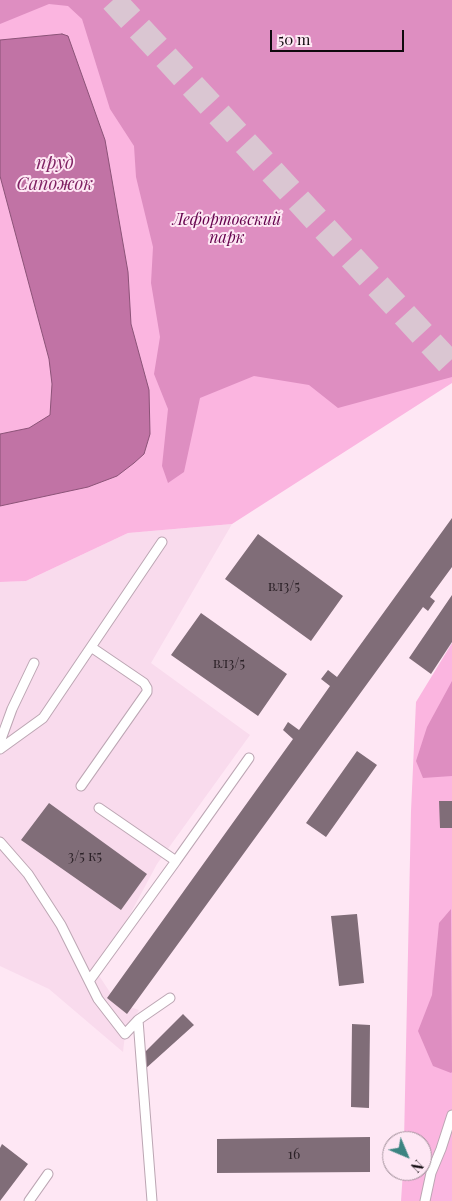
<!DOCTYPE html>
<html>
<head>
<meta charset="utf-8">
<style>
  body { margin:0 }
  #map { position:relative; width:452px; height:1201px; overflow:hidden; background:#fee7f4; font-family:"Playfair Display",serif }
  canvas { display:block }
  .north { position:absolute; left:382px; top:1131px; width:50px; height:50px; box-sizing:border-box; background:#fee7f4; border:1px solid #9f8e98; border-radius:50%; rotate:135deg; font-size:14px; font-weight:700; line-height:20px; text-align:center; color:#10090e }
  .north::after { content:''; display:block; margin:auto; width:18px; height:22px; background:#3c8481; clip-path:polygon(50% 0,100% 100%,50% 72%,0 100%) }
  .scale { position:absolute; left:270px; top:30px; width:134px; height:22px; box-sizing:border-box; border:2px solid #10090e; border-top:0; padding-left:6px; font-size:15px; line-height:18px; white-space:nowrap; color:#10090e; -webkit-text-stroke:4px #fee7f4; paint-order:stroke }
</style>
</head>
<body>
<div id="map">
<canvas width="452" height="1201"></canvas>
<div class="north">N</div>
<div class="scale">50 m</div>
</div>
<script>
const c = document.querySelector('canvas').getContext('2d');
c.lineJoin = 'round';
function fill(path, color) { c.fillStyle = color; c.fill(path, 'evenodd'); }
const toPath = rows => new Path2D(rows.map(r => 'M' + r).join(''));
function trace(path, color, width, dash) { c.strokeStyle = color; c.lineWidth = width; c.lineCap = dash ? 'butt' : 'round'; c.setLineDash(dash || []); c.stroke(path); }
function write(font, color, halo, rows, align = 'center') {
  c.font = font + ' "Playfair Display",serif'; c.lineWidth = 4; c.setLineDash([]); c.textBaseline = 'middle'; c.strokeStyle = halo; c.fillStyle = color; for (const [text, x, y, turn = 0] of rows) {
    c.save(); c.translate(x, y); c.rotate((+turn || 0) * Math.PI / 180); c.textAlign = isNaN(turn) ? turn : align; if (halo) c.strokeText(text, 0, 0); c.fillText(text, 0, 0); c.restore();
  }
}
fill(toPath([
  [232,524,151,663,250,735,157,864,98,974,117,1003,139,1010,125,1034,123,1052,49,989,0,966,0,582,26,581,128,533]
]), '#f9dbed');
fill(toPath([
  [0,0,452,0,452,383,232,524,128,533,26,581,0,582],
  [452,643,452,1201,401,1201,403,1171,422,1171,422,1141,404,1141,411,811,416,702]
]), '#fbb5e0');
fill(toPath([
  [0,0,452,0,452,377,338,408,309,385,254,376,200,398,184,472,168,483,162,466,168,409,154,374,160,337,151,283,153,247,136,177,134,146,110,109,82,19,68,6,49,4,0,24],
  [452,681,452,776,423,778,416,761,427,727],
  [451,909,452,1072,451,1073,433,1066,418,1031,432,995,439,923]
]), '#de8ec1');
const water = toPath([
  [62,34,68,36,105,140,128,272,131,324,149,390,150,434,144,454,134,463,117,476,88,487,0,506,0,434,29,428,50,415,52,384,49,359,0,176,0,40,62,34]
]);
fill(water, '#c173a5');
trace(water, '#8c5378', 1);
fill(toPath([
  [452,518,452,567,430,597,435,601,428,611,423,607,127,1014,107,998,293,739,283,730,288,722,299,730,330,686,321,679,328,670,337,677],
  [258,534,343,596,311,641,225,579],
  [452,595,452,642,431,674,409,658],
  [201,613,287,674,258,716,171,655],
  [357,751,377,765,326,837,306,823],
  [439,801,452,801,452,828,440,828],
  [49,803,147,874,121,910,21,840],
  [357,914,364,983,339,986,331,916],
  [183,1014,194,1025,144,1070,142,1055],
  [352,1024,370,1025,369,1108,351,1107],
  [370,1137,370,1172,217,1173,217,1139],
  [2,1144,28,1164,0,1201,0,1148]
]), '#806d78');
trace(toPath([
  [113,0,452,366]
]), '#dac6d2', 26, [26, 13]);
const lane = toPath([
  [0,742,12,709,34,663],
  [0,749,43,718,162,542],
  [81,786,147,692,147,688,144,683,91,647],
  [0,842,28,874,61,925,98,999,125,1034,138,1020],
  [176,861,249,758],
  [89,981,176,861,99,808],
  [29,1201,48,1174],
  [152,1201,138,1020,170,998],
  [425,1201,431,1173,441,1149,452,1115]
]);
trace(lane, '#bca6b3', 11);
trace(lane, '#fff', 9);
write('14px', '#2c2228', null, [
  ["вл3/5",284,587],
  ["вл3/5",229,664],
  ["3/5 к5",85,857],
  ["16",294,1155]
]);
write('italic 16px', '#64004c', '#fee7f4', [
  ["Лефортовский",227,220],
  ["парк",227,238]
]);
write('italic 18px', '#802364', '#fee7f4', [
  ["пруд",55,163],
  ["Сапожок",55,184]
]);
</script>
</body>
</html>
